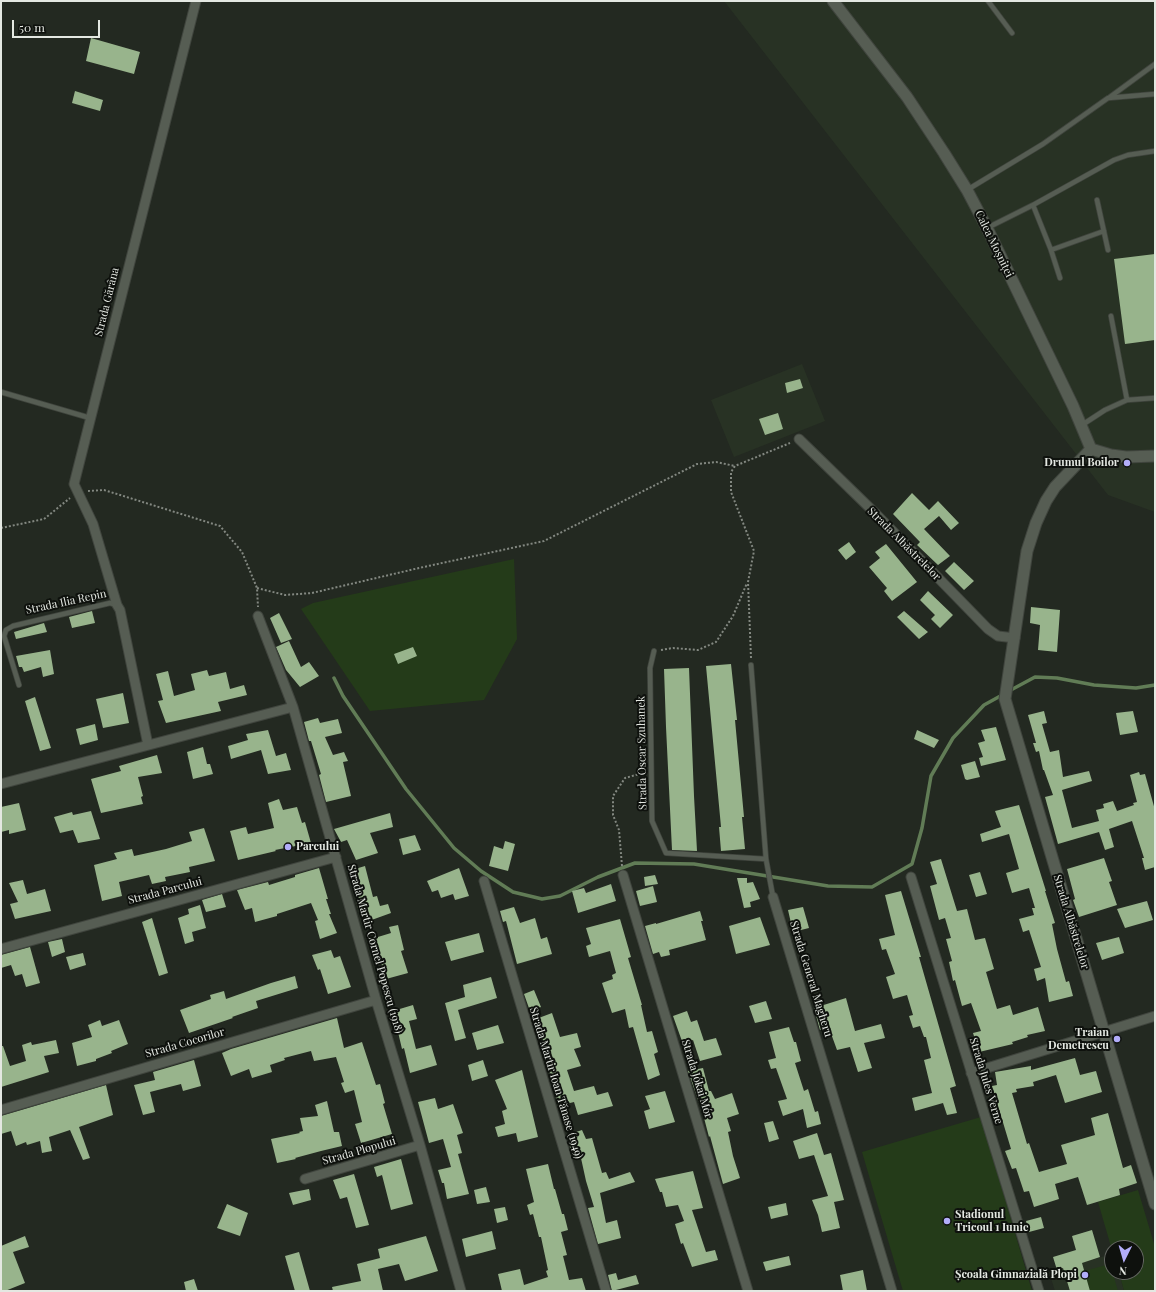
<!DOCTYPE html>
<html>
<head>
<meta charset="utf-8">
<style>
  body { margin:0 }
  #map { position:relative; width:1156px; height:1292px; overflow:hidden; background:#232921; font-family:"Playfair Display",serif }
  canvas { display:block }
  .frame { position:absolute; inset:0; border:2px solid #e4e8e2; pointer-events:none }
  .north { position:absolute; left:1104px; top:1240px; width:40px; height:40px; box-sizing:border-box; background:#0e110d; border:1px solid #646762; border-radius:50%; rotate:185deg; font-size:11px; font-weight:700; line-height:16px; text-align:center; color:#e4e8e2 }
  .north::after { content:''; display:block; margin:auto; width:14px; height:18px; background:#b2adf9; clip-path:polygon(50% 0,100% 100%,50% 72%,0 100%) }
  .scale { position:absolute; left:12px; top:20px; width:88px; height:18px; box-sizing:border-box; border:2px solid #e4e8e2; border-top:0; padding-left:5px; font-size:12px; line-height:14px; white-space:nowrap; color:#e4e8e2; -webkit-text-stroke:3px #0e110d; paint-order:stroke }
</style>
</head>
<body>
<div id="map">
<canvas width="1156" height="1292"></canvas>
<div class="frame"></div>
<div class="north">N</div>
<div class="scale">50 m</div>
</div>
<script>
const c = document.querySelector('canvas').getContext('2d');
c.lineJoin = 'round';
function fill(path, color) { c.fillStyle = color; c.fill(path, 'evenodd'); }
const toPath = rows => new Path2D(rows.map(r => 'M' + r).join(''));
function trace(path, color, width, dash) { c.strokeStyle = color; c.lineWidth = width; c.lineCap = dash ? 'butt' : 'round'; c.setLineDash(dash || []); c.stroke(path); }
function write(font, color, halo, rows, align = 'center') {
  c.font = font + ' "Playfair Display",serif'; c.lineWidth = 4; c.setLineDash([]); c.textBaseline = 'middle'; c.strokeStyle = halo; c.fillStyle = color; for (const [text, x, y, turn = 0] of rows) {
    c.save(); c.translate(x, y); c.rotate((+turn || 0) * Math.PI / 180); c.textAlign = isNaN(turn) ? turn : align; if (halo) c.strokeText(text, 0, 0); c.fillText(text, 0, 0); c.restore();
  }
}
fill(toPath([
  [724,1,1155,1,1155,512,1108,495],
  [802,364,825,421,734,457,711,400],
  [1112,1254,1112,1272,1119,1272,1124,1291,1055,1291,1049,1272]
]), '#283224');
fill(toPath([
  [514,559,517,639,484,700,370,711,301,609,313,603],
  [981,1117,1032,1291,903,1291,862,1152],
  [1138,1190,1155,1247,1155,1291,1124,1291,1119,1272,1136,1272,1136,1248,1112,1248,1112,1250,1098,1202],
  [1110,1264,1118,1291,1090,1291,1084,1271]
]), '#243b19');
trace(toPath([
  [334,678,343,696,406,789,454,848,481,871,513,892,542,899,560,896,598,877,635,863,694,864,828,886,872,887,912,864,922,828,931,776,953,738,984,705,1004,694],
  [1009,691,1035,677,1057,678,1094,685,1136,688,1155,685]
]), '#617c56', 3.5);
fill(toPath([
  [91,38,140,52,134,74,86,61],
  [75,91,103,100,100,111,72,103],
  [1155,254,1155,340,1125,344,1114,259],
  [800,379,803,388,787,393,785,383],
  [778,413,783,429,765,435,759,419],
  [912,493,929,510,938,501,959,523,951,530,939,516,924,529,950,556,938,565,917,545,920,542,893,514],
  [849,542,856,552,846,560,838,550],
  [886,544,917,582,892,601,884,591,887,588,869,567,880,558,875,552],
  [954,562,974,581,964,590,945,571],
  [928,591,953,615,940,628,931,619,935,615,920,600],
  [1031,607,1060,610,1057,652,1038,650,1040,625,1030,623],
  [92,611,95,623,72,628,69,617],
  [904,611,928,632,919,639,897,617],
  [279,613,292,639,281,643,270,618],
  [44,623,47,632,16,639,14,632],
  [289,641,301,667,309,662,319,676,300,687,286,670,276,647],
  [413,647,417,656,398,664,394,654],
  [50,650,54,674,43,677,41,667,24,672,22,667,19,667,16,656],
  [731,664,737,720,735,720,744,817,742,817,745,849,721,851,719,827,721,827,706,666],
  [689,668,694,796,697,851,672,850,666,727,664,669],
  [207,670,209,676,226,672,230,689,244,685,247,695,218,702,221,711,166,723,158,701,163,700,156,674,168,671,174,696,195,690,191,674],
  [123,693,129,723,103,728,96,699],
  [35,697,51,748,40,751,25,701],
  [1044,711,1047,723,1042,724,1050,752,1059,750,1063,777,1089,771,1092,781,1062,790,1072,828,1099,821,1096,810,1104,808,1103,804,1113,801,1117,811,1134,805,1133,803,1137,802,1130,775,1139,772,1140,775,1145,774,1155,810,1155,867,1145,870,1142,858,1144,858,1132,821,1109,829,1114,847,1105,850,1099,832,1058,844,1045,797,1053,795,1044,770,1043,770,1039,751,1036,752,1033,743,1036,743,1028,715],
  [1133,711,1138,732,1120,735,1116,713],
  [318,718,320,723,338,719,342,733,325,737,333,755,344,752,348,761,343,762,351,796,326,802,319,775,321,774,311,741,309,741,304,722],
  [95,724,98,740,80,745,76,729],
  [996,727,1006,760,981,766,979,758,983,757,978,743,985,741,981,730],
  [268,730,276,756,286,753,291,770,268,774,261,750,231,759,228,746,248,740,246,734],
  [917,730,939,740,934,748,914,739],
  [203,747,207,764,210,764,213,774,193,779,187,752],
  [157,755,162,773,138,777,143,796,141,797,143,804,101,813,91,779,121,771,119,766],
  [975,761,980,777,967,780,965,779,961,765],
  [279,799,283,810,297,807,302,823,305,822,311,843,275,850,276,851,238,860,230,831,246,827,248,834,274,828,268,803],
  [19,803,26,830,9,834,9,830,1,832,1,807],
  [1019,805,1046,891,1045,891,1055,923,1052,924,1057,949,1066,982,1069,981,1073,996,1049,1002,1045,978,1037,981,1034,969,1041,967,1029,930,1023,932,1019,919,1034,915,1032,908,1035,908,1029,888,1012,893,1006,873,1019,869,1009,834,982,842,980,834,1001,827,995,811],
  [91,811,100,839,78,843,73,830,60,833,54,817,72,812,73,815],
  [390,813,393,827,370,833,378,853,356,860,347,840,341,842,334,829],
  [204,828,215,861,189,867,190,872,165,877,166,881,152,884,149,875,119,882,122,896,102,901,94,865,117,859,114,853,132,849,134,856,166,849,192,841,189,832],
  [415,835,421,850,403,855,399,839],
  [505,841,515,844,508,871,489,866,494,846,503,849],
  [1104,858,1112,881,1109,882,1117,905,1079,917,1073,900,1075,899,1067,869],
  [941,859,957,911,967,909,975,940,985,938,994,969,986,972,997,1009,1010,1005,1013,1015,1038,1007,1045,1031,1027,1035,1028,1037,1012,1042,1013,1044,979,1052,973,1033,981,1031,971,1003,962,1006,955,980,953,981,949,962,952,961,946,939,951,938,945,918,939,920,930,886,937,884,930,862],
  [365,866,373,897,377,896,380,906,388,904,391,913,366,922,363,911,359,912,356,901,357,901,351,875,356,874,355,869],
  [319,868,328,899,326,899,331,914,329,914,337,933,320,939,315,921,318,920,311,903,277,914,277,916,255,922,252,908,245,910,237,890,268,882,269,885,295,877,295,875],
  [459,868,469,896,455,900,453,894,441,898,438,890,432,892,427,881],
  [980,872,987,894,976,897,969,875],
  [655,875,658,884,645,886,644,877],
  [737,878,747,878,747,883,753,882,760,899,750,902,751,907,744,908],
  [23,880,27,894,45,889,51,911,15,919,10,904,18,902,9,883],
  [611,884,616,901,578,913,572,891,584,888,586,893],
  [653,886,657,902,640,906,636,891],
  [901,891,921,957,919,957,956,1086,950,1088,957,1113,947,1115,943,1103,915,1111,912,1098,932,1093,924,1060,931,1058,926,1037,924,1037,920,1026,913,1028,909,1016,913,1015,907,995,893,999,886,977,895,974,886,949,882,950,879,939,895,935,885,895],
  [222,894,226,907,206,912,202,900],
  [1147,901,1153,920,1125,928,1117,909],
  [200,905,206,928,192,932,194,941,185,944,178,918,189,914,188,909],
  [514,907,520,923,535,918,541,939,547,937,552,954,517,964,506,921,503,922,500,911],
  [803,907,809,928,793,932,788,910],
  [700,911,703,921,701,921,706,940,669,950,670,955,661,957,659,952,653,954,645,926,656,923,656,924],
  [760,917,770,945,736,954,729,926],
  [152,918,168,973,159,976,142,922],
  [620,919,631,957,628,958,642,1005,641,1005,647,1032,652,1031,658,1052,654,1054,660,1075,648,1080,633,1027,629,1028,625,1009,612,1013,602,983,613,979,612,975,616,973,610,951,589,957,586,946,591,944,586,928],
  [398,925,404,950,401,951,408,973,386,979,379,956,374,958,368,940,391,933,389,927],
  [479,933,484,952,451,961,445,942],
  [1119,937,1124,953,1102,960,1096,943],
  [62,939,65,952,52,957,48,942],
  [30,947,40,983,26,987,22,974,15,976,11,965,1,968,1,955],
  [331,950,334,958,340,956,351,987,328,994,320,969,318,970,312,955],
  [83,953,86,965,70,970,66,957],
  [295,976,298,988,256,1001,258,1008,232,1017,233,1018,189,1033,180,1010,211,999,210,995,224,991,226,999,271,983],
  [491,977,497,998,458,1010,466,1038,455,1041,445,1003,465,997,463,985],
  [534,990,541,1007,530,1011,524,994],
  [846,998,855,1031,881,1024,885,1038,864,1043,872,1068,858,1072,850,1047,837,1050,829,1028,820,1030,814,1008],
  [766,1001,772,1019,755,1023,749,1006],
  [413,1005,417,1019,409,1021,416,1049,431,1045,437,1065,410,1073,404,1048,402,1049,393,1011],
  [687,1011,691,1022,697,1020,704,1041,716,1038,722,1055,700,1061,693,1040,683,1044,673,1016],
  [552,1013,560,1037,577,1033,581,1047,574,1049,581,1066,567,1070,574,1091,594,1086,597,1095,608,1092,613,1106,578,1115,574,1102,558,1106,546,1059,544,1060,539,1044,544,1043,536,1019],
  [337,1018,344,1048,362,1042,376,1085,380,1084,385,1103,383,1104,392,1134,361,1143,355,1124,362,1122,354,1090,345,1093,341,1083,344,1082,336,1057,314,1061,311,1051,284,1058,285,1060,270,1065,272,1072,252,1078,249,1069,231,1076,222,1053,231,1049],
  [100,1020,102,1026,119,1020,128,1044,111,1051,112,1053,96,1059,96,1061,77,1066,72,1043,92,1037,88,1025],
  [498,1025,504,1043,477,1050,472,1033],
  [789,1027,794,1042,796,1042,801,1061,795,1063,804,1091,808,1089,815,1112,818,1111,821,1124,807,1128,803,1109,783,1116,778,1101,787,1099,776,1068,771,1069,768,1060,776,1058,769,1032],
  [56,1040,59,1053,44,1056,49,1072,1,1087,1,1046,3,1046,10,1066,26,1061,22,1045,31,1042,32,1045],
  [1075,1058,1080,1075,1096,1071,1102,1092,1065,1103,1056,1075,1033,1082,1034,1086,1016,1089,1017,1092,1012,1093,1027,1144,1029,1143,1039,1172,1067,1164,1061,1145,1095,1135,1091,1118,1108,1113,1123,1168,1131,1165,1137,1183,1119,1189,1120,1195,1087,1205,1078,1177,1055,1184,1059,1199,1034,1207,1029,1191,1024,1192,1016,1168,1012,1169,1005,1151,1011,1149,992,1086,997,1085,995,1072,1031,1066,1031,1070],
  [194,1060,201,1086,183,1091,181,1084,150,1092,155,1112,143,1115,134,1085,155,1080,153,1072],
  [483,1060,488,1076,472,1081,468,1065],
  [703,1068,709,1091,711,1091,715,1099,732,1093,739,1114,727,1118,731,1131,728,1132,733,1156,740,1178,723,1184,710,1136,709,1137,703,1114,688,1071],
  [522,1070,538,1137,518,1142,516,1133,498,1137,495,1127,505,1124,502,1111,507,1109,495,1080],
  [106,1085,113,1115,79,1127,90,1158,83,1160,70,1130,49,1137,52,1151,42,1153,40,1141,27,1145,26,1142,16,1146,11,1131,1,1134,1,1116],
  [665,1091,675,1122,649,1129,644,1111,650,1109,645,1096],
  [435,1098,438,1109,453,1104,463,1133,457,1135,462,1153,458,1154,469,1194,447,1199,444,1183,442,1183,438,1170,451,1167,443,1139,429,1143,418,1102],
  [327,1101,334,1132,339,1132,342,1146,321,1151,295,1158,296,1159,277,1163,271,1139,300,1133,299,1132,303,1131,300,1118,318,1116,315,1105],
  [773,1121,779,1139,769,1142,764,1123],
  [582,1130,586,1139,592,1138,602,1173,606,1172,609,1179,630,1172,635,1182,600,1193,606,1223,617,1220,621,1238,598,1244,588,1208,594,1207,586,1181,579,1149,571,1151,567,1135],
  [817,1133,824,1155,831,1153,844,1200,834,1202,840,1228,822,1232,818,1215,812,1200,828,1196,814,1155,799,1159,793,1141],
  [401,1159,413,1204,391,1210,382,1175,377,1177,374,1167],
  [548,1164,554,1189,555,1189,562,1214,564,1214,568,1230,561,1232,567,1255,563,1256,569,1280,582,1278,586,1291,502,1291,498,1274,520,1269,524,1285,548,1277,546,1271,548,1270,541,1237,539,1237,533,1214,530,1215,527,1205,534,1202,526,1169],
  [693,1171,703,1208,692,1210,706,1252,715,1250,718,1260,692,1267,683,1243,681,1244,675,1224,684,1221,678,1205,666,1207,662,1192,660,1192,655,1179],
  [354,1174,369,1225,356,1228,347,1197,340,1199,333,1180],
  [486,1187,490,1202,477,1204,474,1190],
  [309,1189,311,1200,293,1205,289,1193],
  [786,1203,788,1215,771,1219,768,1207],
  [227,1204,248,1213,240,1236,217,1228],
  [505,1207,508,1220,497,1223,494,1209],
  [1041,1217,1044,1228,1029,1232,1026,1221],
  [1092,1230,1100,1257,1082,1263,1090,1291,1070,1291,1063,1268,1057,1270,1053,1257,1076,1250,1072,1236],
  [492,1231,496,1249,466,1257,462,1239],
  [25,1236,29,1247,13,1252,25,1283,5,1291,1,1291,1,1246],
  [426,1236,438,1271,405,1281,399,1264,378,1269,383,1291,333,1291,332,1287,361,1281,357,1264,380,1258,378,1249],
  [299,1252,310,1291,295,1291,285,1256],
  [789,1256,791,1265,766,1271,763,1262],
  [863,1270,867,1291,843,1291,840,1275],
  [616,1273,618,1280,636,1275,639,1284,612,1291,608,1275],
  [194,1279,198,1291,186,1291,184,1282]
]), '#98b48c');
const service = toPath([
  [988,1,1012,33],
  [1110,97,1155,64],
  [967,190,1043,144,1108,98,1155,94],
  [1097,200,1108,250],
  [1033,205,1051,250,1060,278],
  [987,228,1033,205,1114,160,1128,155,1155,151],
  [1051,250,1104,231],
  [1111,316,1127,400],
  [1,392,90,418],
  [1082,425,1105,410,1127,400,1155,398],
  [654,651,650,668,652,821,666,853,766,859],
  [751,665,766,859,773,897],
  [19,685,4,636,6,630,13,626,110,603,117,605]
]);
const minor = toPath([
  [799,439,876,514,988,629,998,636,1015,638],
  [258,616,293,707,376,1000,420,1145,461,1291],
  [148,745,120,610,117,605,93,524,74,484,196,1],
  [1,784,293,707],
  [623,875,748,1291],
  [911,877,1039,1291],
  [484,881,606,1291],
  [773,897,892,1291],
  [1,949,336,857],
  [971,1073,1155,1016],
  [1,1110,376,1000],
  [305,1179,420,1145]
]);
const tertiary = toPath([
  [833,1,907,97,944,153,967,190,987,228,1073,406,1091,449,1111,455,1126,457,1155,456],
  [1091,449,1055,487,1046,501,1036,523,1027,551,1005,699,1155,1204]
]);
trace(service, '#40453e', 6);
trace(minor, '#40453e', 11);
trace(tertiary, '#40453e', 13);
trace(toPath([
  [88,491,104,490,220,526,242,552,257,588,258,607],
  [1,528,44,519,70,498],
  [257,588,285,595,312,593,419,568,544,541,697,464,716,462,735,466],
  [661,650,673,648,698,650,716,642,733,616,747,583],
  [751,658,748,582,754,551,731,492,731,472,735,466,790,443],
  [622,866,619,830,613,815,613,796,625,778,643,773]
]), '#838881', 2, [2, 2]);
trace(service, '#565d53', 4.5);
trace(minor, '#565d53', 9);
trace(tertiary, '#565d53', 11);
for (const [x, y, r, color] of [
  [1127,463,4,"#b2adf9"],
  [288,847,4,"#b2adf9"],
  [1117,1039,4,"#b2adf9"],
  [947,1221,4,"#b2adf9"],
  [1085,1275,4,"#b2adf9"]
]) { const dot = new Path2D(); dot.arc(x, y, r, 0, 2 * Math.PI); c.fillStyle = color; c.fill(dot); trace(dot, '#0e110d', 1.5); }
write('11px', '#e4e8e2', '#0e110d', [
  ["Calea Moșniței",994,244,64],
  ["Strada Gărâna",107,302,-76],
  ["Strada Albăstrelelor",904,544,45],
  ["Strada Ilia Repin",66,602,-12],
  ["Strada Oscar Szuhanek",642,753,-91],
  ["Strada Parcului",165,891,-15],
  ["Strada Albăstrelelor",1071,922,73],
  ["Strada Martir Cornel Popescu (1918)",375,949,74],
  ["Strada General Magheru",811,979,73],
  ["Strada Cocorilor",185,1043,-16],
  ["Strada Jókai Mór",697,1079,73],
  ["Strada Jules Verne",986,1081,73],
  ["Strada Martir Ioan Tănase (1949)",556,1083,73],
  ["Strada Plopului",359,1151,-16]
]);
write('bold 11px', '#e4e8e2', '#0e110d', [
  ["Drumul Boilor",1119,463],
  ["Parcului",296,847,"left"],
  ["Traian",1109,1033],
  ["Demetrescu",1109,1046],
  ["Stadionul",955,1215,"left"],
  ["Tricoul 1 Iunie",955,1228,"left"],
  ["Școala Gimnazială Plopi",1077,1275]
], 'right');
</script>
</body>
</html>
